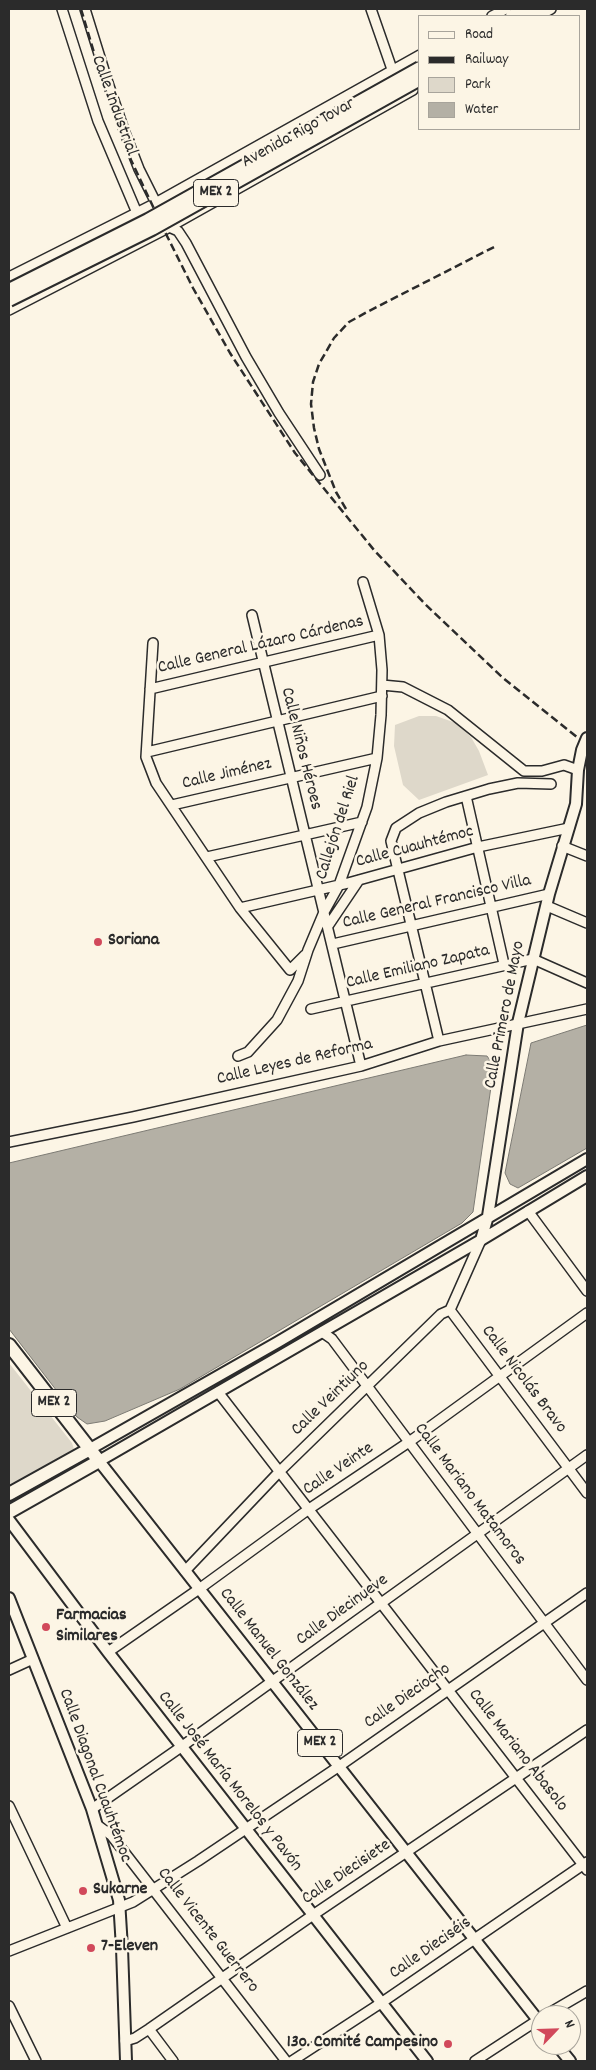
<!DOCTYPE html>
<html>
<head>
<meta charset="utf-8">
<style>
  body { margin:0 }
  #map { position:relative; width:596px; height:2070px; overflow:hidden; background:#fcf5e5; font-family:Dekko,sans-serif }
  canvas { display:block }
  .frame { position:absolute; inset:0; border:10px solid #2b2b2b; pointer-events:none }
  .legend { position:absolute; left:418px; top:15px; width:162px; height:115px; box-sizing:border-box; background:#fcf5e5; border:1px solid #a8a49b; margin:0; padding:6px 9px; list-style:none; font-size:15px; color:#2b2b2b }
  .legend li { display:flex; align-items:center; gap:10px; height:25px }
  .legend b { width:25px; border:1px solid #a8a49b }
  .north { position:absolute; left:531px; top:2005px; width:50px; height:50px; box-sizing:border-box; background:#fcf5e5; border:1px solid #a8a49b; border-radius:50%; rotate:66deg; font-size:14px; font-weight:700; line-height:20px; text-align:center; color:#2b2b2b }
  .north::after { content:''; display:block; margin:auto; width:18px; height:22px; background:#d1495b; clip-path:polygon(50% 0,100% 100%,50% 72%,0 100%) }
</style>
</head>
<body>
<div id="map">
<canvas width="596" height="2070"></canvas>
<div class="frame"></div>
<ul class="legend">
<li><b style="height:6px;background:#fcf5e5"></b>Road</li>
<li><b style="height:6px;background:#2b2b2b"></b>Railway</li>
<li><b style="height:14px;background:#ded8ca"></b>Park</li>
<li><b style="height:14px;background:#b4b0a5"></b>Water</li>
</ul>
<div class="north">N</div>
</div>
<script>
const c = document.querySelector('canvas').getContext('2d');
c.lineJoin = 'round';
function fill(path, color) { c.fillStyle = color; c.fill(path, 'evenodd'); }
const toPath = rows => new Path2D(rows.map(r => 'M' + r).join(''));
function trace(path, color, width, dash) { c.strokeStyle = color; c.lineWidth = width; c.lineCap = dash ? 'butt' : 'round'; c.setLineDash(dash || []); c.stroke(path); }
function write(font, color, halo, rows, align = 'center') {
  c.font = font + ' Dekko,sans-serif'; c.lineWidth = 5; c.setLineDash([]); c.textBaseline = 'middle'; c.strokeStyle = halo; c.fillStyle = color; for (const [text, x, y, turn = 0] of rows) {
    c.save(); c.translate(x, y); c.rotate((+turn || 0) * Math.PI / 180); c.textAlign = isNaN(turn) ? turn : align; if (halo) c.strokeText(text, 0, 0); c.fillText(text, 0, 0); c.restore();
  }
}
fill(toPath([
  [419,716,436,716,456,723,471,737,479,751,488,775,419,800,403,785,394,746,395,725],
  [9,1363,72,1443,74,1449,9,1485]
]), '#ded8ca');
const water = toPath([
  [587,1025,587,1148,518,1188,510,1184,505,1173,531,1043,587,1025],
  [466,1055,487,1056,494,1066,473,1212,462,1223,180,1389,105,1421,87,1424,77,1417,9,1329,9,1163,466,1055]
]);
fill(water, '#b4b0a5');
trace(water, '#7d7b74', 1);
const minor = toPath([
  [62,9,98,121,137,213],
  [85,9,108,83,125,133,139,169,156,203,169,227,178,231,186,243,246,357,279,413,320,475],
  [371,9,394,75],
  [492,16,506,9],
  [538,16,551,9],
  [9,277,152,205,420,55],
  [9,310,164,230,413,90],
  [252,615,361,1066],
  [153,643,146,757,156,783,240,908,290,970,305,955],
  [382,685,403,687,448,710,524,771,542,771,564,765,578,770],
  [150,689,379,635],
  [147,752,382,696],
  [466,796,504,964],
  [172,805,377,758],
  [562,846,587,856],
  [207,857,362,822],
  [547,906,587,923],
  [240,908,348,883,478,847,569,828],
  [328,926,359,880],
  [333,944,549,894],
  [311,1009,533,959,587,983],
  [439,1041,391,841,396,828,419,813,446,802,489,789,518,783,551,784],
  [238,1056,248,1052,277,1020,298,981,308,950,324,912,339,885,367,807,377,758,381,715,382,670,379,635,363,582],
  [9,1142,133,1117,361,1066,439,1041,587,1009],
  [528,1211,587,1291],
  [450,1310,587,1493],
  [322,1332,332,1339,587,1680],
  [218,1392,587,1870],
  [185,1571,280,1471,441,1314,450,1310,481,1240],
  [108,1652,199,1589,309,1509,409,1442,587,1313],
  [9,1670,33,1659],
  [9,1806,67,1928],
  [92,1809,181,1747,587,1455],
  [97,1825,111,1835,286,2061],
  [9,1951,133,1902,198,1861,338,1767,587,1593],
  [9,2006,36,2061],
  [546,2015,587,1991],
  [149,2029,173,2061],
  [125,2041,135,2038,149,2029,313,1915,587,1730],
  [292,2061,381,2003,587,1862],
  [475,2061,541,2018]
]);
const major = toPath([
  [481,1240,488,1216,518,1023,549,894,576,804,578,770,582,750,587,738],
  [90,1449,278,1342,587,1159],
  [9,1520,108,1652,427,2061],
  [9,1598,92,1809,119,1900,122,1948,126,2061],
  [541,2024,99,1461,481,1240,587,1176],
  [557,2045,570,2061]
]);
const highway = toPath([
  [512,16,525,9],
  [527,16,540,9],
  [9,1345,99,1461,9,1512],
  [9,1494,90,1449]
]);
trace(minor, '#2b2b2b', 12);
trace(major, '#2b2b2b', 14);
trace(highway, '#2b2b2b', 16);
trace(minor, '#fcf5e5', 9);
trace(major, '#fcf5e5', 10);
trace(highway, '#fcf5e5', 12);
trace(toPath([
  [81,9,104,86,131,160,164,230,193,288,230,353,295,453,374,550,425,604,503,678,577,737],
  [346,509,336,492,319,449,314,428,311,404,313,382,319,364,334,338,349,322,367,312,496,246]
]), '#2b2b2b', 2.5, [8, 4]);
const highwayBridge = toPath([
  [9,290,148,220,420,68],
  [9,300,152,229,420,79]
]);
trace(highwayBridge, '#2b2b2b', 16, []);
trace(highwayBridge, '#fcf5e5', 12);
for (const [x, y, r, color] of [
  [98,942,5,"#d1495b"],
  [46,1627,5,"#d1495b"],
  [83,1891,5,"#d1495b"],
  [91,1948,5,"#d1495b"],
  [448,2044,5,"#d1495b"]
]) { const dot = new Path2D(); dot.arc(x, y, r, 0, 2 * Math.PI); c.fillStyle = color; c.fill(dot); trace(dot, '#fcf5e5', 2); }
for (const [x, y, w] of [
  [216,193,45],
  [54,1403,45],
  [320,1743,45]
]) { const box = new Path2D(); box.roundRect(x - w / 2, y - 13.5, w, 27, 4); c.fillStyle = '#fcf5e5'; c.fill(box); trace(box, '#2b2b2b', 1); }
write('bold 16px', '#2b2b2b', null, [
  ["MEX 2",216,193],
  ["MEX 2",54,1403],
  ["MEX 2",320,1743]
]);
write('18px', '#2b2b2b', '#fcf5e5', [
  ["Calle Industrial",113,106,70],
  ["Avenida Rigo Tovar",299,134,-29],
  ["Calle General Lázaro Cárdenas",261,646,-13],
  ["Calle Niños Héroes",300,749,76],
  ["Calle Jiménez",227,775,-13],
  ["Callejón del Riel",339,828,-72],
  ["Calle Cuauhtémoc",415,848,-15],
  ["Calle General Francisco Villa",437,903,-13],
  ["Calle Emiliano Zapata",418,968,-13],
  ["Calle Primero de Mayo",506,1015,-79],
  ["Calle Leyes de Reforma",295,1063,-13],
  ["Calle Nicolás Bravo",523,1380,53],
  ["Calle Veintiuno",331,1399,-44],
  ["Calle Veinte",339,1470,-34],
  ["Calle Mariano Matamoros",469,1495,53],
  ["Calle Diecinueve",343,1611,-36],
  ["Calle Manuel González",268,1650,52],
  ["Calle Dieciocho",408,1697,-35],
  ["Calle Mariano Abasolo",517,1751,52],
  ["Calle Diagonal Cuauhtémoc",94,1776,70],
  ["Calle José María Morelos y Pavón",229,1782,52],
  ["Calle Diecisiete",347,1873,-34],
  ["Calle Vicente Guerrero",207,1931,52],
  ["Calle Dieciséis",431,1949,-35]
]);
write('bold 18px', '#2b2b2b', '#fcf5e5', [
  ["Soriana",108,942],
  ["Farmacias",56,1617],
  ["Similares",56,1638],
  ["Sukarne",93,1891],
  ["7-Eleven",101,1948],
  ["13o. Comité Campesino",438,2044,"right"]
], 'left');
</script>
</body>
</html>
